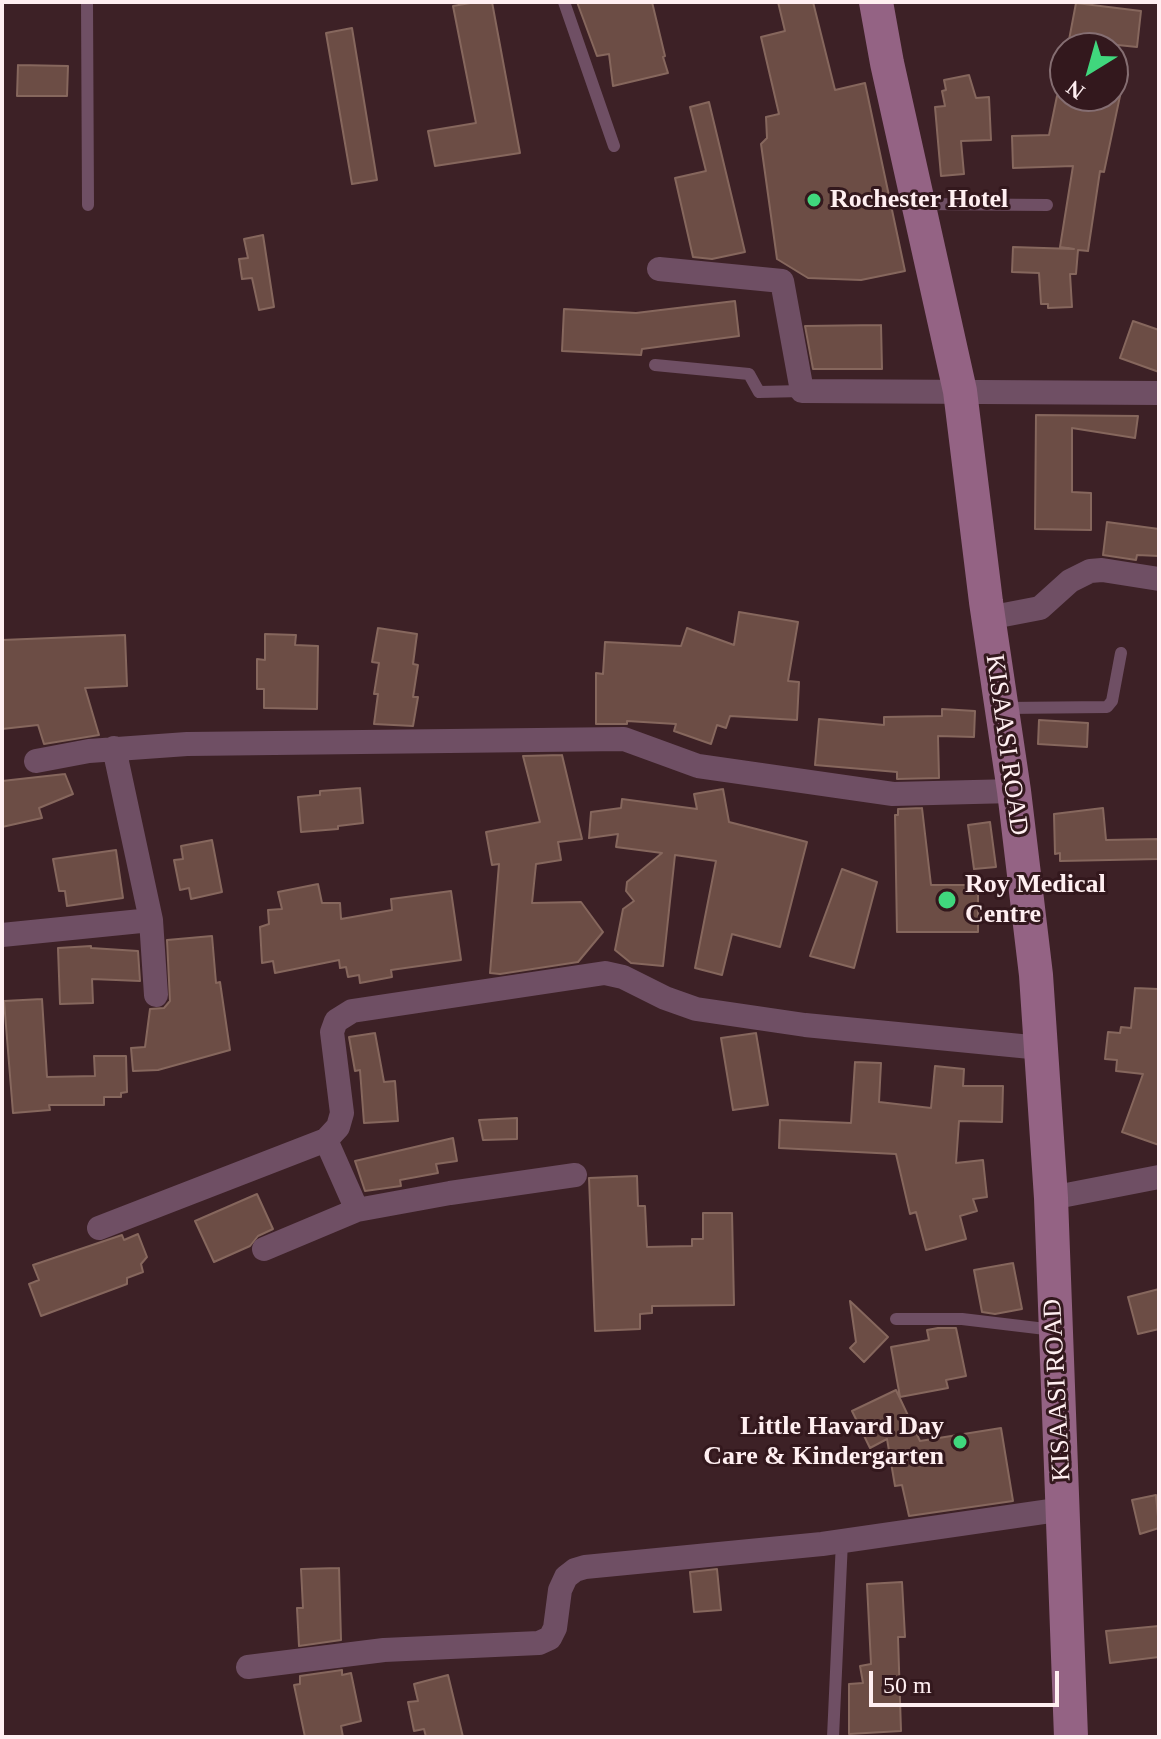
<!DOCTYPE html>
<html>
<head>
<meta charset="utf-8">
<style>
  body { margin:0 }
  #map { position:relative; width:1161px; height:1739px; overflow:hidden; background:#3d2126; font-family:Georgia,serif }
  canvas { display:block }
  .frame { position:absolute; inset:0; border:4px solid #ffeff1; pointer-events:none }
  .north { position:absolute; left:1049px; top:32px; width:80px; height:80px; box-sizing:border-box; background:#33181d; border:2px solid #856e72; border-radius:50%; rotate:217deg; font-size:22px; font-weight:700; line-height:32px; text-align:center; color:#ffeff1 }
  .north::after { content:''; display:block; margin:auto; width:28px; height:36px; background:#40d77d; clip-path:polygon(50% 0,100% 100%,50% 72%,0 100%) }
  .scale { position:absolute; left:869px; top:1671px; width:190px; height:36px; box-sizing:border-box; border:4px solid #ffeff1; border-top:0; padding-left:10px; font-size:24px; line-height:28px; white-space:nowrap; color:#ffeff1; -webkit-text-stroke:6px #33181d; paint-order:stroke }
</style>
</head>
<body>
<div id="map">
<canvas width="1161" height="1739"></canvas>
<div class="frame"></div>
<div class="north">N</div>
<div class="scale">50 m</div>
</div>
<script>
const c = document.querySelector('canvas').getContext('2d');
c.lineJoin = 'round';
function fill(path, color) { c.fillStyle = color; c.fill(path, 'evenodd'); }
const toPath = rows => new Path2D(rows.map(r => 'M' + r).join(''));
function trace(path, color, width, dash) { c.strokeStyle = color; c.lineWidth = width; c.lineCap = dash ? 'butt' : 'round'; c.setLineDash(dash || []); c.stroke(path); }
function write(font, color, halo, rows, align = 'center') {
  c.font = font + ' Georgia,serif'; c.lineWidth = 6; c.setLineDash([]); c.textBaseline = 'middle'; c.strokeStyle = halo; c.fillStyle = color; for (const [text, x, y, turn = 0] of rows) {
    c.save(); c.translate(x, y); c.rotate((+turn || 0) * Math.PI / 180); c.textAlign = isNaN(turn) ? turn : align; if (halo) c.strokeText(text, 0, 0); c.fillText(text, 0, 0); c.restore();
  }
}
const building = toPath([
  [476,2,492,2,520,153,435,166,428,131,476,123,453,6,476,2],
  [577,2,652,2,665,56,663,57,668,73,613,86,609,54,597,56,577,2],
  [778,2,813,2,835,90,865,83,905,271,861,280,808,278,777,259,761,144,767,138,766,117,779,114,761,37,785,31,778,2],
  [1076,3,1141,11,1137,47,1069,40,1076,3],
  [352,28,377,180,352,184,326,33,352,28],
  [18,65,68,66,67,96,17,96,18,65],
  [969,75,976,98,989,97,991,140,961,141,964,174,941,176,935,107,945,106,942,91,946,90,944,80,969,75],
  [1057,96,1120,96,1104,172,1100,171,1088,251,1078,250,1076,274,1070,274,1072,307,1048,308,1048,304,1041,304,1039,273,1012,272,1013,247,1074,249,1060,247,1073,166,1013,168,1012,136,1049,135,1057,96],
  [709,102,745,252,712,259,693,257,675,178,706,171,690,107,709,102],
  [263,235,274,307,259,310,252,278,242,279,239,259,248,258,244,239,263,235],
  [735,301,739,336,642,349,641,355,562,351,564,309,636,313,735,301],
  [1133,321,1159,330,1159,372,1120,358,1133,321],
  [881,325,882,369,813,369,805,326,881,325],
  [1036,415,1138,416,1135,438,1072,428,1072,492,1091,493,1091,530,1035,529,1036,415],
  [1107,522,1159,529,1159,556,1137,555,1136,560,1103,555,1107,522],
  [739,612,798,622,788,681,799,682,797,720,730,716,726,728,717,725,711,744,674,731,676,724,627,721,627,724,596,724,596,673,603,674,605,642,681,646,687,628,734,645,739,612],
  [378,628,417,634,413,664,418,665,413,697,418,697,413,726,374,724,378,694,374,694,379,663,372,662,378,628],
  [265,634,296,635,295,645,318,646,317,709,264,708,264,689,257,689,257,659,265,660,265,634],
  [125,635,127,686,85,688,99,735,44,744,38,725,2,729,2,640,125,635],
  [942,709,975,711,974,737,938,736,939,778,897,779,897,772,815,765,819,719,884,725,884,717,942,716,942,709],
  [1039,720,1088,723,1087,747,1038,744,1039,720],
  [562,755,582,839,558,842,561,860,536,864,532,903,581,902,603,932,578,962,500,974,490,973,499,864,492,865,486,832,540,822,523,756,562,755],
  [65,774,73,794,39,808,42,818,2,827,2,781,65,774],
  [360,788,363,823,338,826,338,829,301,832,298,797,320,795,320,791,360,788],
  [723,789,729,822,807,842,780,947,732,934,722,975,695,968,716,861,675,855,663,966,631,963,615,950,623,909,634,901,626,891,627,882,662,853,616,847,618,834,589,838,591,812,621,808,622,799,697,809,694,794,723,789],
  [922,808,931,885,978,885,978,932,897,932,895,815,898,815,898,809,922,808],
  [1103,808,1106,840,1159,839,1159,859,1060,861,1060,853,1055,854,1054,814,1103,808],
  [990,822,996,867,974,869,968,825,990,822],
  [212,840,222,892,191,899,189,888,180,890,174,860,183,859,181,846,212,840],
  [116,850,123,898,67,906,65,891,59,891,53,859,116,850],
  [842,869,877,882,854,968,810,956,842,869],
  [318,884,322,903,340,903,341,919,392,910,391,899,451,891,461,960,391,970,392,977,360,983,359,975,348,977,346,967,340,968,339,960,275,973,273,961,262,963,260,927,269,924,268,910,282,909,278,892,318,884],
  [212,936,216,983,220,982,230,1050,158,1070,133,1071,131,1048,145,1047,150,1009,164,1008,170,1001,167,940,212,936],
  [91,946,91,948,138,951,140,981,92,979,93,1003,60,1004,58,948,91,946],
  [1135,988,1158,989,1159,1145,1122,1132,1143,1074,1116,1071,1117,1060,1105,1059,1108,1032,1120,1033,1121,1027,1131,1028,1135,988],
  [42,999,47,1077,95,1076,94,1056,126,1056,127,1092,121,1093,121,1097,104,1097,104,1105,49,1105,50,1110,13,1113,4,1001,42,999],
  [375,1033,384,1082,395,1081,398,1121,364,1123,360,1070,355,1071,349,1037,375,1033],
  [756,1033,768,1105,733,1110,721,1038,756,1033],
  [855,1062,881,1063,879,1102,931,1108,935,1066,964,1069,963,1086,1003,1086,1002,1122,959,1121,956,1163,983,1160,987,1197,973,1199,977,1211,960,1216,966,1239,926,1250,916,1212,910,1214,896,1154,779,1148,780,1120,851,1123,855,1062],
  [517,1118,517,1139,483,1140,479,1120,517,1118],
  [453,1138,457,1161,436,1164,438,1173,400,1180,401,1186,365,1191,355,1161,453,1138],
  [637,1176,638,1206,645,1206,647,1247,692,1246,692,1239,703,1239,703,1213,732,1213,734,1305,652,1306,652,1313,640,1314,640,1329,595,1331,589,1178,637,1176],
  [257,1194,273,1229,258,1236,250,1246,214,1262,195,1221,257,1194],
  [138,1234,147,1257,141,1264,143,1272,127,1278,127,1284,41,1316,29,1284,39,1280,33,1265,122,1235,124,1240,138,1234],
  [1013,1263,1022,1309,995,1314,982,1312,974,1270,1013,1263],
  [1159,1289,1159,1329,1138,1334,1128,1297,1159,1289],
  [850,1301,888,1337,864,1362,850,1348,856,1342,850,1301],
  [938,1328,956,1328,966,1376,946,1380,948,1388,900,1397,891,1347,929,1340,927,1330,938,1328],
  [896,1390,920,1441,1001,1428,1013,1501,909,1516,902,1485,895,1486,887,1439,870,1448,852,1411,896,1390],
  [1156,1495,1159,1528,1140,1534,1132,1500,1156,1495],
  [339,1568,341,1640,299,1646,297,1608,303,1608,301,1569,339,1568],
  [717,1569,721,1610,694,1612,690,1572,717,1569],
  [902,1582,905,1637,898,1637,901,1731,849,1734,849,1684,863,1683,860,1666,871,1664,867,1584,902,1582],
  [1159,1626,1159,1657,1110,1663,1106,1631,1159,1626],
  [342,1670,342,1675,351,1673,361,1721,341,1726,343,1737,305,1737,294,1685,300,1684,300,1676,342,1670],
  [448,1675,463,1737,426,1737,424,1729,414,1731,408,1702,418,1701,414,1684,448,1675]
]);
fill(building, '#6c4d45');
trace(building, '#86675d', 2);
trace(toPath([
  [87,2,88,205],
  [564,2,614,146],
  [921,204,1047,205],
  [655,365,749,374,759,392,802,391],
  [1005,708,1107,707,1112,701,1121,653],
  [896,1319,962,1319,1054,1330],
  [833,1737,842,1541]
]), '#6f4f64', 12);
trace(toPath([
  [659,269,782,281,802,391,1159,393],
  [988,618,1040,608,1070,581,1090,571,1102,570,1159,579],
  [114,748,151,920,156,995],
  [36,761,89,751,187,744,624,739,698,766,893,794,1014,791],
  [2,935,151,920],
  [326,1140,357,1210],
  [1051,1198,1159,1177],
  [99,1228,326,1140,338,1127,342,1113,332,1032,336,1021,352,1011,605,973,623,977,665,998,696,1009,805,1025,1041,1048],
  [264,1249,357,1210,450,1193,575,1175],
  [248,1667,384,1650,539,1643,550,1638,555,1628,560,1590,566,1577,575,1570,585,1567,822,1544,1064,1509]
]), '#6f4f64', 24);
trace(toPath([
  [876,2,887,63,960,391,986,602,1014,791,1036,975,1051,1198,1071,1737]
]), '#946384', 34);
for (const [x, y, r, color] of [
  [814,200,8,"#40d77d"],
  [947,900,10,"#40d77d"],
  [960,1442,8,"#40d77d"]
]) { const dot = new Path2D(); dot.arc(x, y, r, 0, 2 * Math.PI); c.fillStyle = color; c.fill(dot); trace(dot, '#33181d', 3); }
write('bold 26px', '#ffeff1', '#33181d', [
  ["Rochester Hotel",830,200],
  ["Roy Medical",965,885],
  ["Centre",965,915],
  ["Little Havard Day",944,1427,"right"],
  ["Care & Kindergarten",944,1457,"right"]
], 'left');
write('26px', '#ffeff1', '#33181d', [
  ["KISAASI ROAD",1006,745,82],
  ["KISAASI ROAD",1058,1390,-93]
]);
</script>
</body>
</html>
